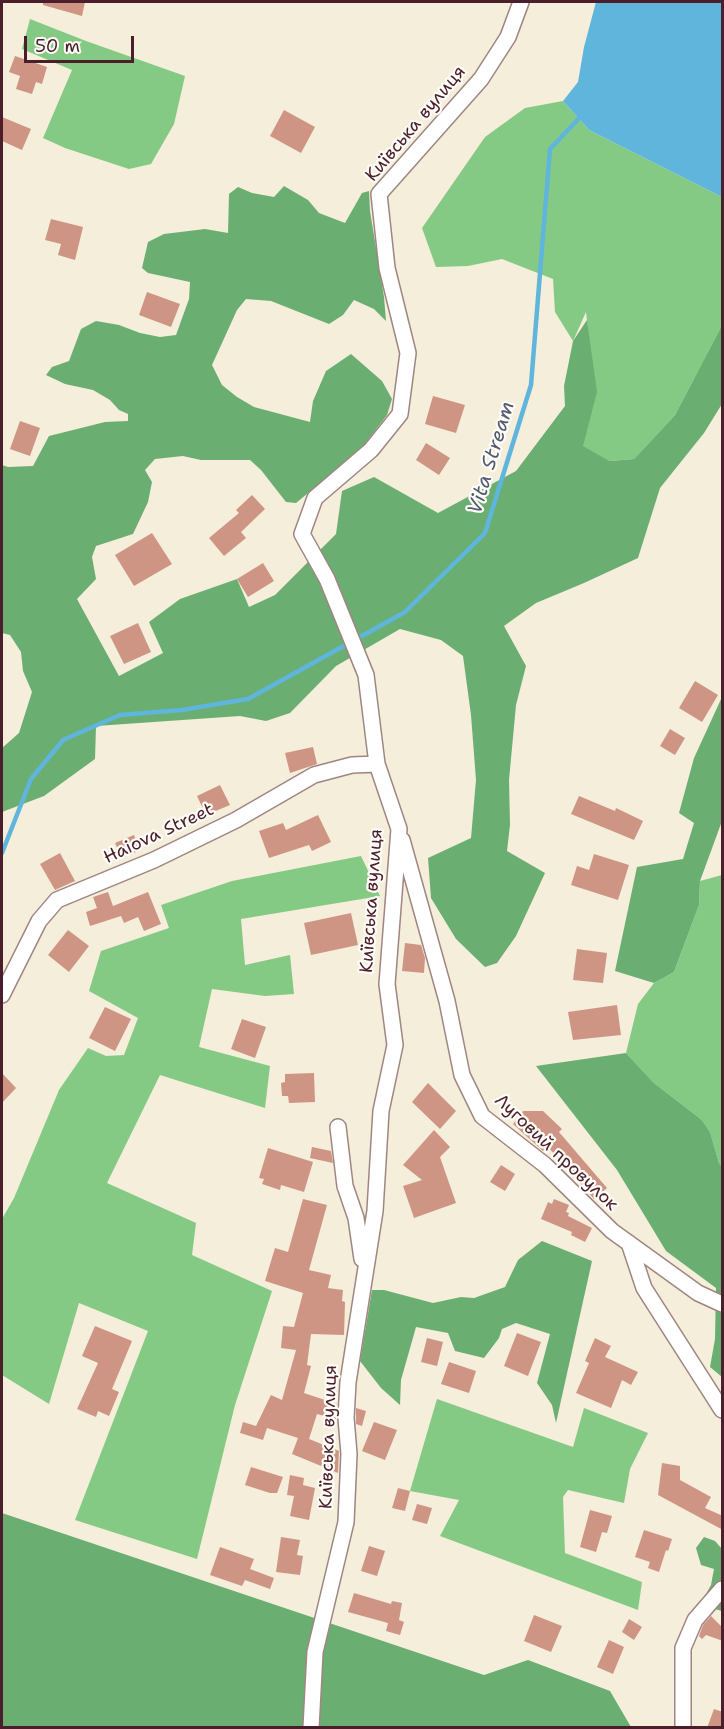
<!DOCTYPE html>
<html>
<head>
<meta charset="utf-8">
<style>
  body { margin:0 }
  #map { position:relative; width:724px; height:1729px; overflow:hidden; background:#f4eeda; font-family:"Shantell Sans",sans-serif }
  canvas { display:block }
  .frame { position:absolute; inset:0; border:3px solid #4a1f2b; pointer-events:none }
  .scale { position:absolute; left:24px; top:36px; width:110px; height:27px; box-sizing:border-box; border:3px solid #4a1f2b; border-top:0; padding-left:8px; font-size:18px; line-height:21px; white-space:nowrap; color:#4a1f2b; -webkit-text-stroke:4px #fdfcf7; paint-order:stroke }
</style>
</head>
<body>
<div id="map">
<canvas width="724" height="1729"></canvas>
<div class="frame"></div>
<div class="scale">50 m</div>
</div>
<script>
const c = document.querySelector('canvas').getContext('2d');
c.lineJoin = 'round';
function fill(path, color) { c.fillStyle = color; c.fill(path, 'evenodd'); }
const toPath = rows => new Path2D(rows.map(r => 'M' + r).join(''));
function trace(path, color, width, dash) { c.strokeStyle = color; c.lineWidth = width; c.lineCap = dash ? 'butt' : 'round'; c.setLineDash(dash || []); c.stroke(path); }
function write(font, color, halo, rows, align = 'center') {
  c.font = font + ' "Shantell Sans",sans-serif'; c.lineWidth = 4.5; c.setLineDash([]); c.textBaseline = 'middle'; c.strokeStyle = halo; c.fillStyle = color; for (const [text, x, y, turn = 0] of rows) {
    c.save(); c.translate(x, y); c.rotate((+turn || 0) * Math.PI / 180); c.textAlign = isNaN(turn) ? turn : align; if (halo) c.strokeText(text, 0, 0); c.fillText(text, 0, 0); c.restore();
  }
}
fill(toPath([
  [30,19,86,41,185,76,174,124,151,164,129,169,65,148,43,138,72,70,22,49],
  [563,101,589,130,722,197,722,325,675,415,634,459,610,461,582,446,588,422,590,347,586,312,573,341,555,312,553,279,502,259,468,266,436,267,422,228,485,137,525,108],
  [361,856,380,896,241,919,245,965,290,955,294,994,265,996,212,989,199,1047,270,1066,265,1108,160,1075,107,1183,196,1223,192,1255,272,1291,235,1405,197,1559,75,1520,148,1331,79,1303,49,1404,2,1375,2,1219,14,1198,59,1090,88,1048,106,1056,124,1055,138,1018,89,991,101,951,169,928,161,905,232,881],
  [722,875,722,1167,719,1163,710,1132,702,1120,654,1083,626,1053,638,1004,654,983,674,972,699,905,700,881],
  [437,1399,573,1447,584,1408,648,1433,630,1469,624,1503,568,1490,563,1497,565,1553,642,1582,638,1610,440,1536,459,1500,410,1491]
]), '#84ca84');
fill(toPath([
  [284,186,308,200,319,213,345,223,362,193,369,191,370,211,384,297,386,321,374,309,354,300,343,315,329,324,271,301,246,299,237,310,212,365,222,385,237,397,254,407,310,422,313,401,326,371,351,354,382,381,392,399,387,415,361,449,296,503,286,502,261,470,250,460,201,460,183,456,155,459,145,470,152,482,148,502,133,534,96,546,92,557,96,579,77,599,119,676,163,653,149,622,180,599,237,579,249,607,275,595,336,534,342,491,374,477,438,513,516,471,565,406,564,386,573,341,587,320,597,392,583,446,610,461,634,459,675,415,722,325,722,404,704,433,660,488,638,558,584,583,536,603,504,626,526,666,516,705,509,780,510,825,507,851,545,873,516,936,497,963,485,967,456,939,431,898,428,858,471,838,476,780,471,715,463,656,441,640,400,629,336,666,290,713,266,721,240,716,96,726,95,759,44,796,2,812,2,748,19,733,32,692,23,671,21,652,10,635,2,633,2,465,8,467,33,466,49,436,105,422,128,421,128,414,119,410,110,400,93,390,65,384,46,375,52,367,69,361,81,329,96,321,119,325,140,333,160,337,176,335,189,299,190,282,148,273,142,268,148,242,164,234,205,229,228,233,229,194,238,187,252,193,274,197],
  [722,697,722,821,700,881,699,905,674,972,654,983,615,971,637,867,683,859,694,823,679,813,694,758],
  [626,1053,654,1083,702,1120,710,1132,719,1163,722,1167,722,1377,710,1367,715,1339,716,1288,666,1251,617,1170,536,1066],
  [542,1241,592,1261,556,1423,552,1405,537,1383,550,1334,516,1323,502,1329,499,1338,484,1358,455,1351,448,1333,416,1327,401,1380,400,1405,381,1388,360,1361,372,1290,384,1290,433,1303,461,1297,474,1298,505,1287,518,1260],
  [2,1513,484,1675,528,1660,610,1691,631,1727,2,1727],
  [704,1537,715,1541,722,1549,722,1611,700,1605,711,1585,714,1569,701,1565,696,1548]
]), '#6bae72');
fill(toPath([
  [596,2,722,2,722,197,589,130,563,101,578,82,584,47]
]), '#60b5dc');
trace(toPath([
  [2,853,31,779,63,740,120,715,182,710,248,699,405,612,485,533,531,385,550,149,583,114]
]), '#60b5dc', 4.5);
fill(toPath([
  [43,2,85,2,82,16,43,5],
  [15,56,47,67,42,84,36,82,32,94,16,89,20,76,9,72],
  [284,110,315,127,301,153,270,136],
  [2,117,31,129,22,150,2,141],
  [51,219,83,227,75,260,58,255,61,244,45,240],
  [147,292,180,304,171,327,139,315],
  [433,396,465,405,456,433,425,424],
  [20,421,40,428,30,456,10,449],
  [426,443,450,458,439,475,416,460],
  [252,495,265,509,241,532,246,538,224,556,209,538,239,513,236,510],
  [152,533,172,564,134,586,115,555],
  [263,563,274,581,248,597,237,579],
  [138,623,151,652,124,664,110,636],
  [695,681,718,695,702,722,679,708],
  [670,729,685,738,675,755,660,746],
  [313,747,317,764,290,773,285,753],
  [220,785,230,805,206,815,197,796],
  [579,796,615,811,616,808,643,821,634,840,571,814],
  [318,815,331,842,312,851,309,845,269,858,259,831,283,823,286,830],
  [134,835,140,850,122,858,115,843],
  [60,853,75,881,55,890,40,864],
  [594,854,629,865,618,900,571,885,577,866,589,870],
  [108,892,113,906,148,892,161,924,144,931,138,917,124,923,121,916,90,926,86,912,97,908,93,897],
  [351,913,358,945,311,955,304,923],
  [68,930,89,946,69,972,48,955],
  [405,943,421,945,425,958,424,973,402,971],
  [577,949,607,953,603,983,573,980],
  [617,1005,621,1035,573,1040,568,1012],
  [105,1007,131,1019,115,1051,89,1038],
  [242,1019,266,1027,255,1058,231,1049],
  [2,1073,16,1088,2,1103],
  [314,1073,315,1102,289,1103,288,1096,282,1096,281,1083,285,1082,285,1074],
  [428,1083,456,1111,440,1129,412,1102],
  [523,1111,543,1111,562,1129,559,1132,607,1188,594,1199,547,1146,543,1151,513,1124],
  [434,1130,450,1147,440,1157,456,1203,414,1218,403,1186,422,1180,403,1165],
  [312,1147,331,1151,333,1163,310,1158],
  [268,1148,313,1162,304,1192,281,1185,280,1190,262,1184,264,1179,259,1178],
  [501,1165,515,1174,505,1191,490,1182],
  [303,1199,327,1205,309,1270,331,1275,328,1288,343,1290,342,1301,345,1302,344,1335,311,1334,307,1365,311,1366,304,1393,337,1404,336,1419,317,1414,309,1439,339,1451,338,1473,292,1454,298,1438,267,1428,263,1440,240,1433,243,1422,256,1426,271,1395,282,1400,296,1350,281,1348,283,1326,294,1327,303,1293,265,1281,275,1248,288,1252],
  [554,1199,569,1205,566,1212,569,1213,568,1216,592,1228,585,1242,571,1235,572,1232,541,1219,548,1202,552,1204],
  [95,1326,132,1341,112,1389,119,1392,109,1416,98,1411,96,1417,77,1409,98,1363,82,1356],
  [517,1333,541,1342,528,1376,504,1366],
  [427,1338,443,1342,437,1366,421,1362],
  [595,1338,611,1346,605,1357,638,1372,631,1385,622,1380,611,1408,576,1393,589,1363,585,1361],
  [449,1362,476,1371,469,1393,441,1384],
  [356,1408,366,1411,362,1426,356,1424],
  [374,1422,397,1430,385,1460,362,1451],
  [662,1463,680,1466,680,1480,711,1497,705,1508,723,1516,723,1530,658,1495],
  [251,1467,283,1477,277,1493,270,1493,245,1485],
  [290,1475,304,1478,303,1485,315,1488,309,1520,290,1516,294,1496,287,1495],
  [398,1488,410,1491,405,1511,392,1508],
  [417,1504,432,1508,427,1524,412,1520],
  [590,1510,612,1516,607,1533,602,1532,596,1552,580,1547],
  [644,1530,672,1539,668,1551,666,1550,659,1572,648,1568,650,1562,635,1557],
  [281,1537,300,1540,297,1555,303,1556,300,1575,276,1572],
  [369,1546,385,1551,377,1576,361,1571],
  [220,1547,254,1559,250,1569,274,1578,270,1589,245,1580,242,1586,210,1575],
  [354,1593,391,1604,392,1601,402,1603,399,1620,404,1622,400,1635,386,1631,388,1623,348,1612],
  [534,1615,562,1626,551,1652,524,1641],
  [711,1616,723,1628,723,1641,706,1635,702,1639,699,1636,703,1625],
  [629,1619,642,1627,634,1640,622,1632],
  [609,1640,624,1647,613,1674,597,1667],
  [714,1709,723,1712,723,1728,707,1728]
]), '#cf9584');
const minor = toPath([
  [402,840,447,1001,462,1075,482,1116,545,1165,612,1231,698,1293,722,1304],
  [2,995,39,921,57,900,154,860,236,820,314,775,352,765,377,764],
  [338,1127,345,1186,356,1218,362,1259],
  [629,1243,644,1288,722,1410],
  [311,1728,315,1652,346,1522,349,1454,346,1418,348,1382,375,1211,381,1111,395,1045,387,984,399,829,377,764,366,675,327,579,302,534,315,498,371,450,400,414,408,353,387,268,379,194,481,79,508,37,521,2],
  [683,1728,683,1648,695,1620,722,1589]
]);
trace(minor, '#9f8682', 18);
trace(minor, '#fff', 15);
write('18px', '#4a1f2b', '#fdfcf7', [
  ["Київська вулиця",416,124,-50],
  ["Haiova Street",159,834,-25],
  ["Київська вулиця",372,901,-86],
  ["Луговий провулок",556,1153,43],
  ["Київська вулиця",329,1437,-88]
]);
write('italic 20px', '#535b72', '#fdfcf7', [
  ["Vita Stream",492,458,-73]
]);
</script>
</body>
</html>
